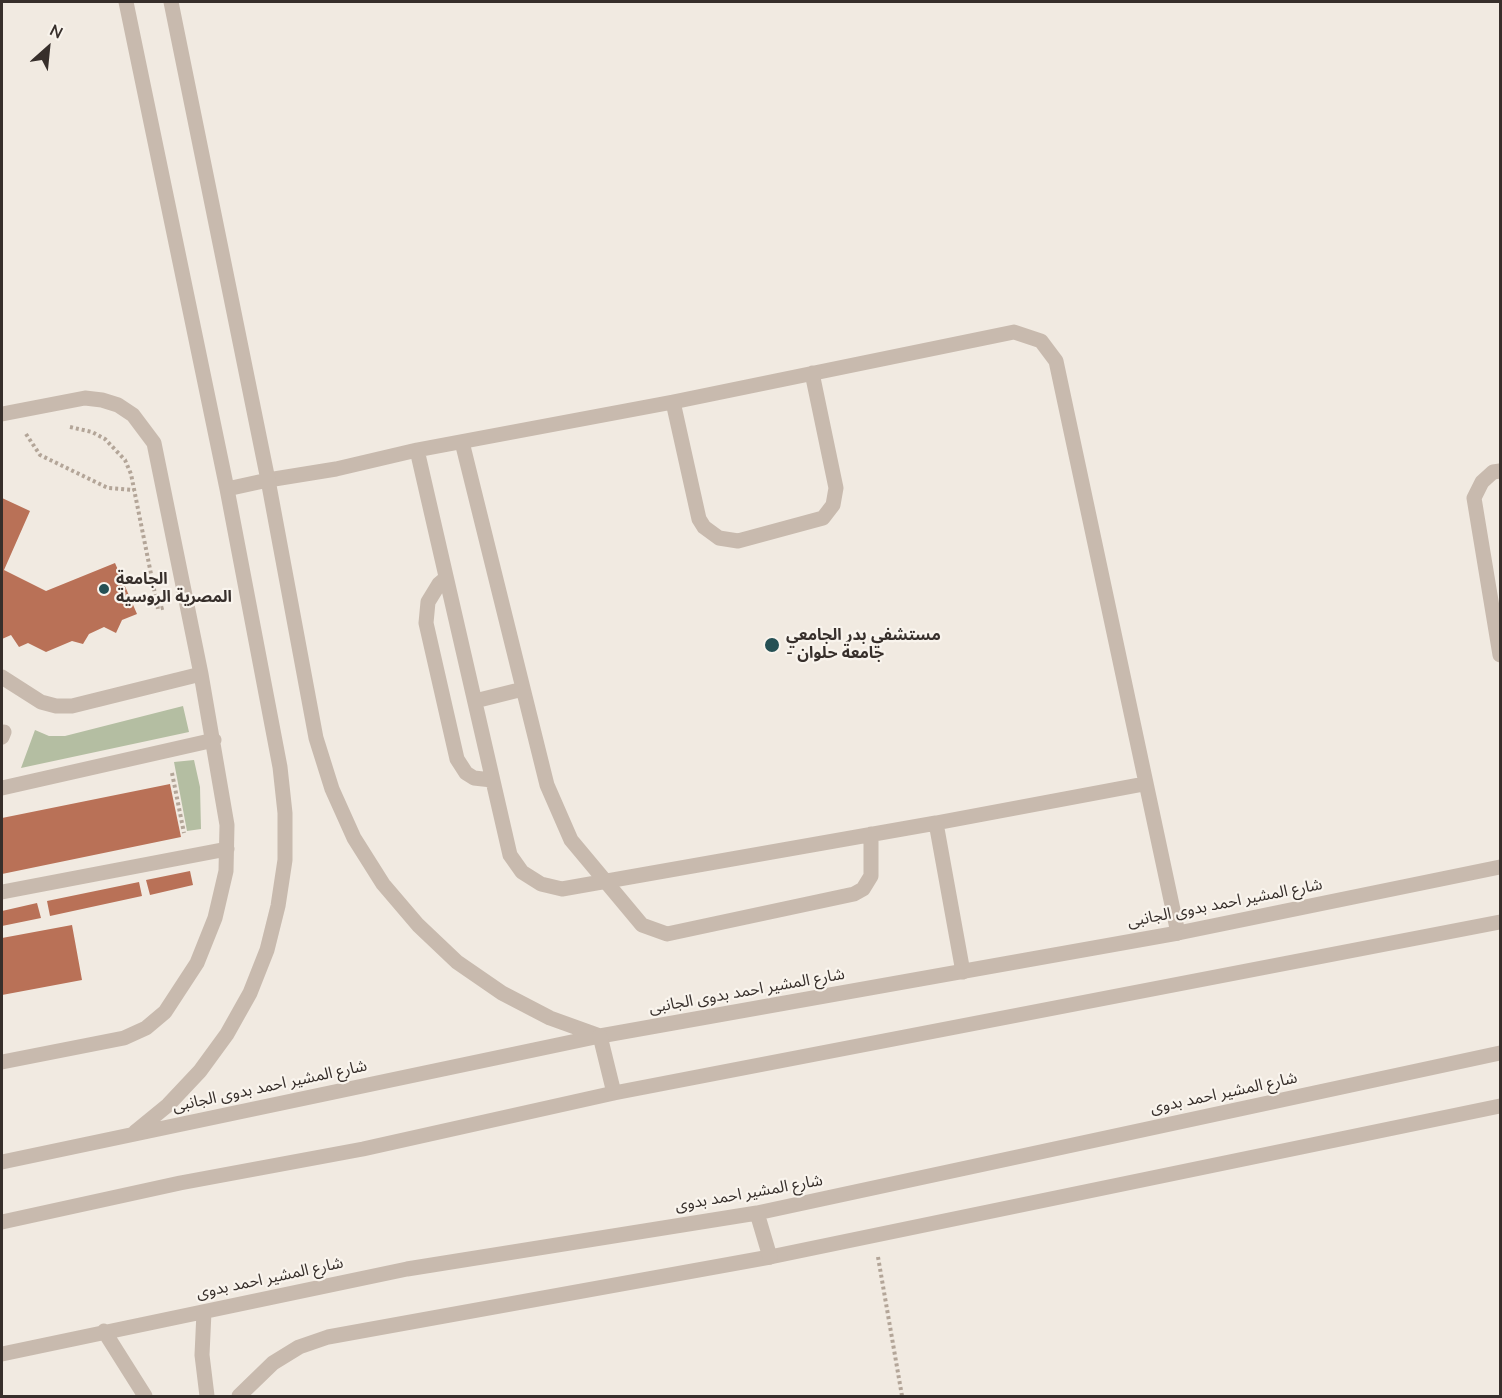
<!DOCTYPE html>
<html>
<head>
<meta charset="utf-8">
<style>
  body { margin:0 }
  #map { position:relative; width:1502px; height:1398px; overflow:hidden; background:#f1eae1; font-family:"Nunito Sans",sans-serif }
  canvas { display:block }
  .frame { position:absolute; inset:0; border:3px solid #372f2b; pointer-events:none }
  .north { position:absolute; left:18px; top:18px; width:60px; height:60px; -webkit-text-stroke:4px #f9f4ed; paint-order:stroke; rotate:27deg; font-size:16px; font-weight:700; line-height:24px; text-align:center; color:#372f2b }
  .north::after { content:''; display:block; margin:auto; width:21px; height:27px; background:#372f2b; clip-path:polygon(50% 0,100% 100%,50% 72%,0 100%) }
</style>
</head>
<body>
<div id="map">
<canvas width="1502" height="1398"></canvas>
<div class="frame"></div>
<div class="north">N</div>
</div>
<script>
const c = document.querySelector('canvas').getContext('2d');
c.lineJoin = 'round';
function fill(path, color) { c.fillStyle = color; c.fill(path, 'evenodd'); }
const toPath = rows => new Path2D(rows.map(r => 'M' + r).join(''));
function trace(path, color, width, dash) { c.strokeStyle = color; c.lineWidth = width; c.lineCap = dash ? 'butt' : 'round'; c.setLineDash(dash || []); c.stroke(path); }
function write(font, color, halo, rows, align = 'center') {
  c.font = font + ' "Nunito Sans","Noto Sans Arabic",sans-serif'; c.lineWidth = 4.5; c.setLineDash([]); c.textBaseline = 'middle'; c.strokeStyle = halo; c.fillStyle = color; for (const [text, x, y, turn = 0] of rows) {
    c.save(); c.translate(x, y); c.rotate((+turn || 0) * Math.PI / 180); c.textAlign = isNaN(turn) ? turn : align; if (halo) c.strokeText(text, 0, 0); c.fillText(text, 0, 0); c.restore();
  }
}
fill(toPath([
  [183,706,189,732,21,768,35,730,49,736,65,736],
  [194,760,200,787,201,829,187,831,174,762]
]), '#b4bea2');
fill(toPath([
  [2,498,30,511,4,570,46,591,115,563,137,614,122,620,116,633,104,627,89,634,83,644,72,641,46,652,28,643,19,647,11,635,2,639],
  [170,784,181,837,2,874,2,818],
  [190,871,193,885,150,895,146,880],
  [139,882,142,896,50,916,47,901],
  [37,903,41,918,2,926,2,911],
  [72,925,82,980,2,995,2,938]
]), '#b97157');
trace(toPath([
  [70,427,92,432,105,439,125,460,131,474,158,609,166,607],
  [26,434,40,455,108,488,134,490],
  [172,773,184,833],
  [878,1257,902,1396]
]), '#b3a598', 4, [3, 3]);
trace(toPath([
  [673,402,699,519,704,527,719,538,738,541,823,518,833,505,836,488,812,373],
  [2,414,85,398,102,400,118,405,133,415,154,443,201,674,227,825,226,871,215,918,197,963,165,1012,146,1028,124,1038,2,1062],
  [462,442,547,785,571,840,642,925,667,934,854,894,863,889,871,876,871,834],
  [417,450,510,855,522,872,541,884,562,889,936,823,963,972],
  [1500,471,1493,472,1482,482,1474,498,1500,655],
  [268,480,336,469,417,450,673,402,1014,332,1041,341,1056,361,1178,933],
  [446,578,439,584,428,602,426,623,457,759,466,773,474,778,492,780],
  [2,677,41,702,56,706,72,706,201,674],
  [475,701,523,689],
  [2,737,4,732],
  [2,788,214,740],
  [936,823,1144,784],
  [2,892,227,849]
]), '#c8baae', 15);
trace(toPath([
  [126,2,227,489,280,767,285,813,285,860,278,906,267,950,250,993,227,1034,200,1071,168,1105,135,1132],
  [171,2,268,480,316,738,332,789,354,838,383,884,418,925,457,962,502,993,550,1018,600,1036],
  [227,489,268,480],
  [2,1162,600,1036,1178,933,1500,867],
  [239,1396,273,1363,299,1347,328,1337,770,1257,1500,1106]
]), '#c8baae', 15);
trace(toPath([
  [600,1036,614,1093],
  [757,1213,770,1257],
  [2,1222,180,1183,363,1149,614,1093,1500,922],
  [204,1312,202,1355,207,1396],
  [104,1331,145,1396],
  [2,1354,407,1269,757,1213,1500,1053]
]), '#c8baae', 15);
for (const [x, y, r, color] of [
  [104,589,6,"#255054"],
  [772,645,8,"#255054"]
]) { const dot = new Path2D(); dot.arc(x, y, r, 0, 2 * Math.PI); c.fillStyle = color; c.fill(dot); trace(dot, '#f9f4ed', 2); }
write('bold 16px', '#372f2b', '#f9f4ed', [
  ["الجامعة",116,580],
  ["المصرية الروسية",116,598],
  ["مستشفي بدر الجامعي",786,636],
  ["- جامعة حلوان",786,654]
], 'left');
write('16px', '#372f2b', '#f9f4ed', [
  ["شارع المشير احمد بدوى الجانبى",1225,904,-11],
  ["شارع المشير احمد بدوى الجانبى",747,992,-10],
  ["شارع المشير احمد بدوى الجانبى",270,1087,-12],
  ["شارع المشير احمد بدوى",1224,1094,-12],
  ["شارع المشير احمد بدوى",749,1194,-10],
  ["شارع المشير احمد بدوى",270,1279,-12]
]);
</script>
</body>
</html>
